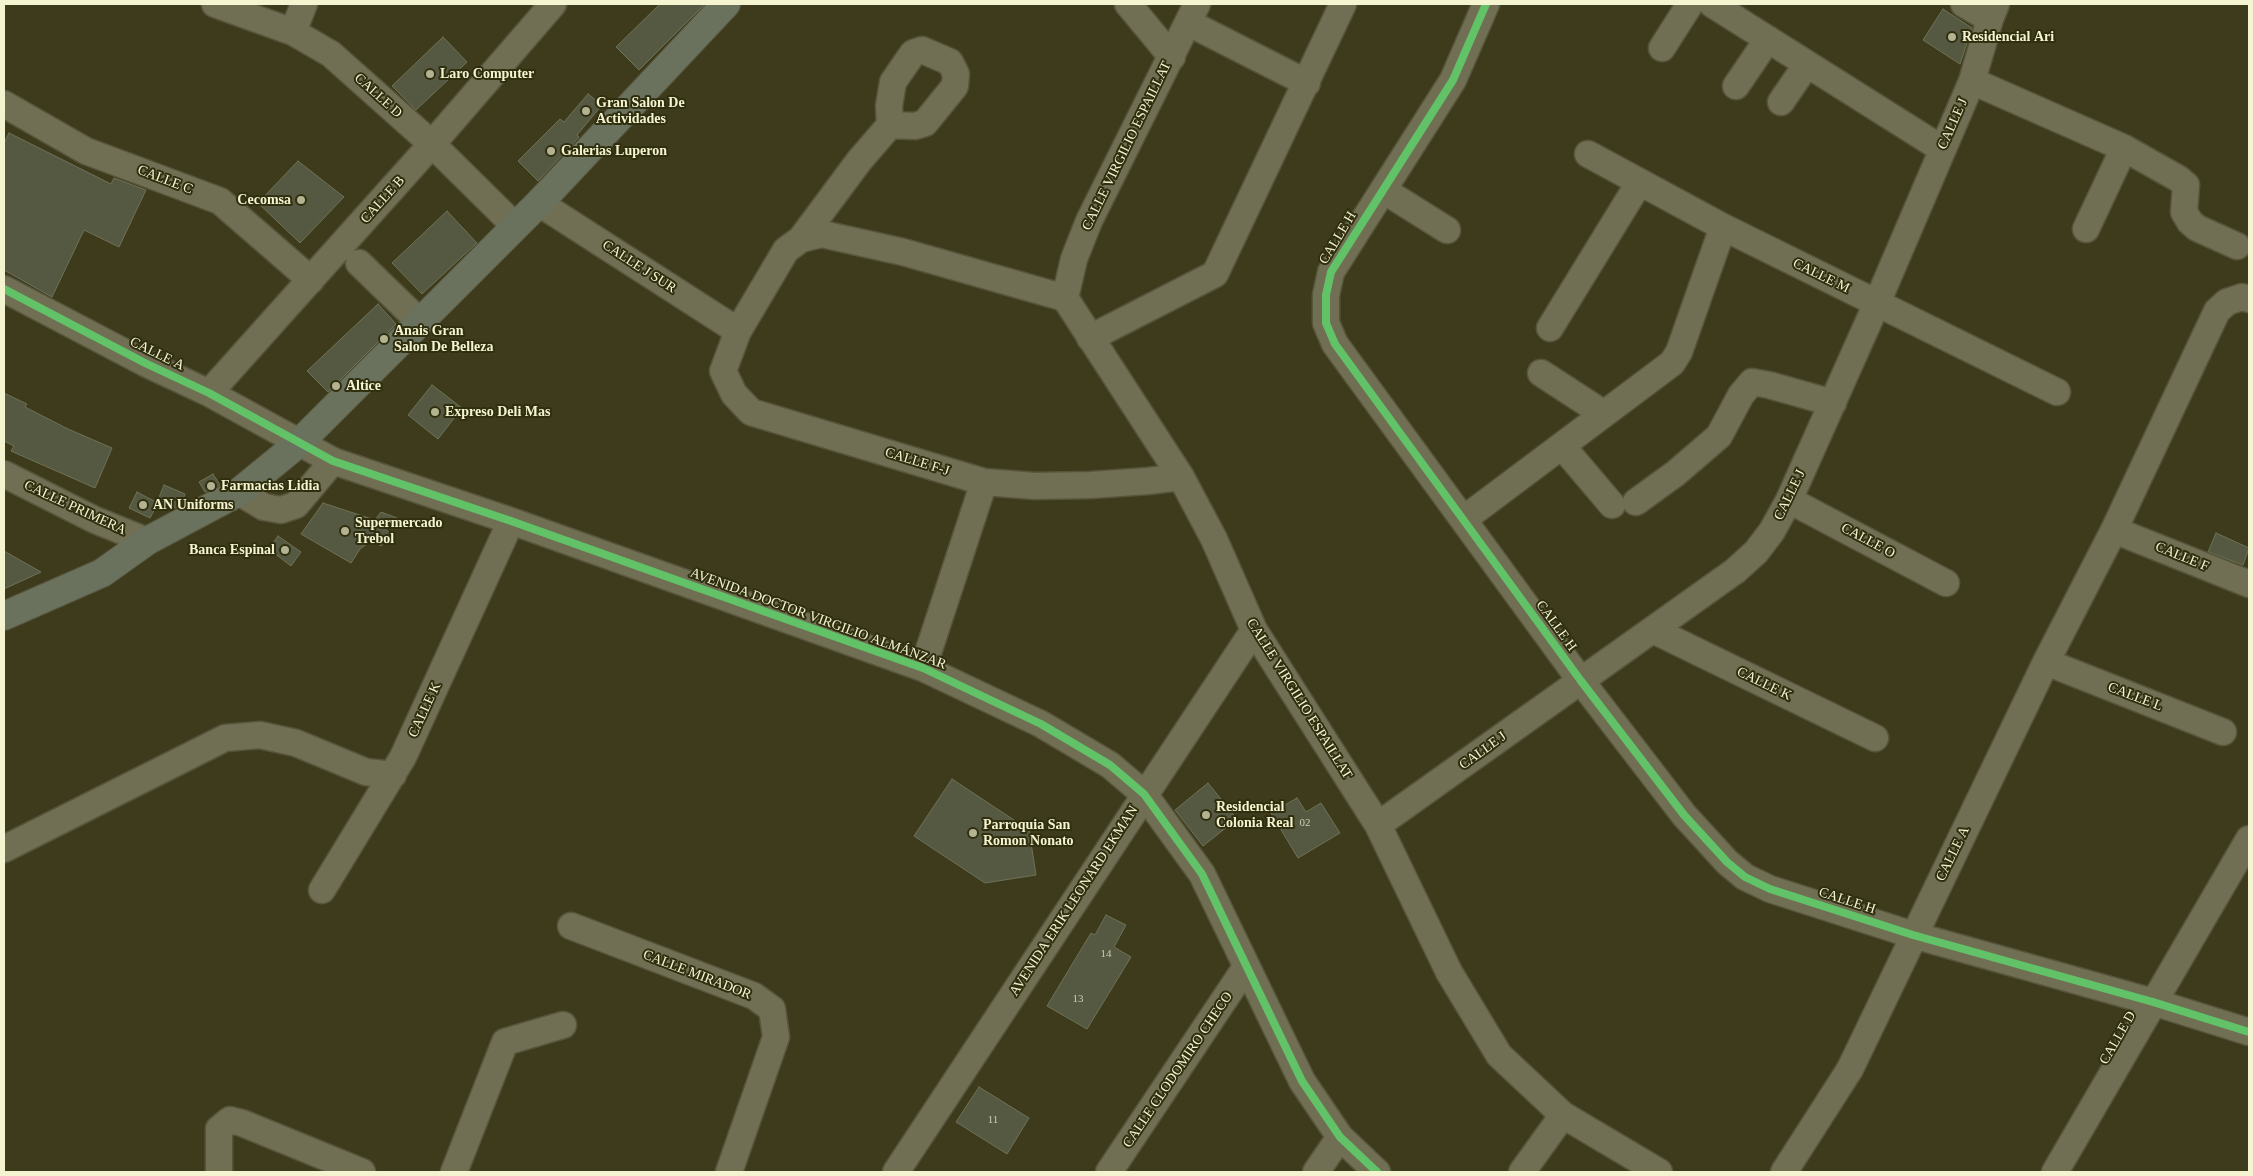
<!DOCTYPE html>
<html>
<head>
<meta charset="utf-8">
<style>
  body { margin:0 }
  #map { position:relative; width:2253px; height:1176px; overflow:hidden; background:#3e3b1c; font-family:Georgia,serif }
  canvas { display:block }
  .frame { position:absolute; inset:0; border:5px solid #f4f4d0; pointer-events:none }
</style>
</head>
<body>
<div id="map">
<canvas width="2253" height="1176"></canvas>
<div class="frame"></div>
</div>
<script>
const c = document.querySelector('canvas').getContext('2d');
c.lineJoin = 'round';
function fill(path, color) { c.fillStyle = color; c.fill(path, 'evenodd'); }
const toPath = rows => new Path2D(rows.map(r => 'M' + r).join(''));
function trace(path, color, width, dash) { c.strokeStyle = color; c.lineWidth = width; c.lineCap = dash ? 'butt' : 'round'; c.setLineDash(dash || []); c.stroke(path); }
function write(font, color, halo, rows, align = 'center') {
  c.font = font + ' Georgia,serif'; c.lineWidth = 4; c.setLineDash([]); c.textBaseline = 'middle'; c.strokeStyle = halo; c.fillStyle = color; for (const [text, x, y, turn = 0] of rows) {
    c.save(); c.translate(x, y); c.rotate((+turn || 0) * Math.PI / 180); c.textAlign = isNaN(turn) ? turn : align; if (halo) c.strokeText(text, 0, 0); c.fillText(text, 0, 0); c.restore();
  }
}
const building = toPath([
  [660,4,705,4,639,70,616,47,660,4],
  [1943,9,1972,28,1960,64,1923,40,1943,9],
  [443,37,467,62,416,110,392,86,443,37],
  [588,94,602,105,577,135,579,137,538,181,518,161,560,119,564,122,588,94],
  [9,133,111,184,114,178,146,190,119,247,84,230,52,297,4,270,4,143,9,133],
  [298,161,344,197,300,243,258,203,298,161],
  [447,211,477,243,422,294,392,263,447,211],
  [378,304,396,324,328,392,307,371,378,304],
  [432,385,462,408,438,439,408,415,432,385],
  [4,393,27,404,25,407,68,429,112,448,95,488,11,451,14,446,4,441,4,393],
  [213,474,220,485,205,492,199,482,213,474],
  [164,485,185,494,181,505,176,508,158,500,164,485],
  [137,492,158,503,150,518,129,508,137,492],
  [323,503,375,520,381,512,397,518,385,529,390,533,381,546,372,540,360,549,351,563,301,534,323,503],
  [2216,533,2249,548,2243,565,2208,552,2216,533],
  [278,536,301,552,291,566,269,549,278,536],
  [4,551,41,572,4,589,4,551],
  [952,779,1029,830,1036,875,985,883,914,836,952,779],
  [1208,783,1237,819,1203,846,1175,810,1208,783],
  [1297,798,1306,812,1321,803,1340,833,1298,858,1271,813,1297,798],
  [1106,915,1126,925,1114,947,1131,957,1087,1029,1047,1006,1091,933,1095,935,1106,915],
  [979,1087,1029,1118,1007,1154,956,1122,979,1087]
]);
fill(building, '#565941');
trace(building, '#6e7257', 1);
const minor = toPath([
  [215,4,293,32,331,54,432,144,515,226],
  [1128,4,1172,57],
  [1197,4,1089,221,1074,259,1065,298,1181,477,1214,539,1254,630,1378,825,1449,972,1499,1055,1563,1115,1659,1172],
  [1486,4,1453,80,1331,272,1326,295,1326,323,1335,344,1581,681,1684,815,1727,862,1745,877,1770,889,1913,935,2153,1002,2249,1032],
  [1712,4,1942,149],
  [1964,4,1990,19],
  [1189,23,1307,83],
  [293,32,304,4],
  [1662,48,1690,4],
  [1972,81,2124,148,2179,179,2186,185,2184,212,2190,222,2197,228,2237,246],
  [1736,86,1768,39],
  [1781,102,1807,64],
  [4,104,86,151,220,201,311,280],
  [1588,154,1723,227,2057,392],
  [1383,190,1447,230],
  [539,203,738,331],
  [2086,229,2124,148],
  [801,239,859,161,890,125,915,126,925,123,955,86,956,74,950,62,922,50,913,53,893,82,889,106,890,125],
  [359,263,420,322],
  [4,289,145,363,209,393,333,461,511,521,923,668,1041,724,1110,765,1144,794,1202,874,1302,1081,1340,1137,1377,1172],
  [1065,298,903,252,822,234,801,239,786,250,738,331,723,371,734,394,751,412,984,482,1035,486,1091,485,1148,481,1181,477],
  [1550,328,1639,183],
  [1090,338,1215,274,1343,4],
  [1541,373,1604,414],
  [209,393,432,144,553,4],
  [1562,446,1612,505],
  [4,474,95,520,147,541],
  [239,492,264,507,281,510,296,505,333,461],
  [1789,500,1946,583],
  [1636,502,1676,473,1719,436,1741,395,1752,382,1769,385,1833,403],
  [1464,519,1672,363,1679,352,1723,227],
  [2114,530,2249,584],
  [1653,630,1875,738],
  [2046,662,2223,732],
  [923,668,984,482],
  [1378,825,1735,571,1756,552,1772,531,1789,500,1877,303,1972,81,1990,19,1996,4],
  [4,849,225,738,260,735,296,743,366,772,393,775],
  [322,890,403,757,511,521],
  [571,926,754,996,772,1009,776,1037,729,1172],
  [219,1172,219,1129,230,1120,242,1123,362,1172],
  [454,1172,505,1042,563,1025],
  [896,1172,1254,630],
  [1109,1172,1246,967],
  [1316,1172,1340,1137],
  [1522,1172,1563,1115],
  [1784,1172,1850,1069,2046,662,2114,530,2217,311,2227,302,2242,297,2249,299],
  [2055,1172,2249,839]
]);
const major = toPath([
  [4,616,102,573,147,541,239,492,299,443,539,203,726,4]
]);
trace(minor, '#56553c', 29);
trace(major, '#56553c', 30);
trace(minor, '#706f54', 26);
trace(major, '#6a715d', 28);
trace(toPath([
  [1486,4,1453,80,1331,272,1326,295,1326,323,1335,344,1581,681,1684,815,1727,862,1745,877,1770,889,1913,935,2153,1002,2249,1032],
  [4,289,145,363,209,393,333,461,511,521,923,668,1041,724,1110,765,1144,794,1202,874,1302,1081,1340,1137,1377,1172]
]), '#61c268', 8);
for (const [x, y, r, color] of [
  [1952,37,5,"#b4b391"],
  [430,74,5,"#b4b391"],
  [586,111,5,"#b4b391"],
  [551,151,5,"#b4b391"],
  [301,200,5,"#b4b391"],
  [384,339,5,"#b4b391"],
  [336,386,5,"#b4b391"],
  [435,412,5,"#b4b391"],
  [211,486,5,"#b4b391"],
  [143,505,5,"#b4b391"],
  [345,531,5,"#b4b391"],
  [285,550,5,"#b4b391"],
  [1206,815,5,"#b4b391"],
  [973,833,5,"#b4b391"]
]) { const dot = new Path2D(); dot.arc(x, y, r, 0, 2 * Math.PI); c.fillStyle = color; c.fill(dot); trace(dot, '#2f2e0f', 2); }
write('11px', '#cccdac', null, [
  ["02",1305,823],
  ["14",1106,954],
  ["13",1078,999],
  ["11",993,1120]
]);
write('bold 14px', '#f4f4d0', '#2f2e0f', [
  ["Residencial Ari",1962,37],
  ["Laro Computer",440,74],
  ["Gran Salon De",596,103],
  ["Actividades",596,119],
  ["Galerias Luperon",561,151],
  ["Cecomsa",291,200,"right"],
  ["Anais Gran",394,331],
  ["Salon De Belleza",394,347],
  ["Altice",346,386],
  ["Expreso Deli Mas",445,412],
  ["Farmacias Lidia",221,486],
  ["AN Uniforms",153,505],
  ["Supermercado",355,523],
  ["Trebol",355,539],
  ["Banca Espinal",275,550,"right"],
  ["Residencial",1216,807],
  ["Colonia Real",1216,823],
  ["Parroquia San",983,825],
  ["Romon Nonato",983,841]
], 'left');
write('14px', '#f4f4d0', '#2f2e0f', [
  ["CALLE D",378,96,42],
  ["CALLE J",1953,124,-66],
  ["CALLE VIRGILIO ESPAILLAT",1127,146,-64],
  ["CALLE C",165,180,21],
  ["CALLE B",383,200,-48],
  ["CALLE H",1338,238,-59],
  ["CALLE J SUR",639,267,33],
  ["CALLE M",1821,276,26],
  ["CALLE A",157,354,26],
  ["CALLE F-J",917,462,17],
  ["CALLE J",1790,495,-64],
  ["CALLE PRIMERA",75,508,25],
  ["CALLE O",1868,541,28],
  ["CALLE F",2182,557,22],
  ["AVENIDA DOCTOR VIRGILIO ALMÁNZAR",818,619,20],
  ["CALLE H",1556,626,54],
  ["CALLE K",1764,684,26],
  ["CALLE L",2135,697,21],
  ["CALLE VIRGILIO ESPAILLAT",1299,699,58],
  ["CALLE K",425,710,-65],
  ["CALLE J",1483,751,-36],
  ["CALLE A",1953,854,-64],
  ["AVENIDA ERIK LEONARD EKMAN",1074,901,-57],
  ["CALLE H",1847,901,18],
  ["CALLE MIRADOR",697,975,21],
  ["CALLE D",2118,1038,-60],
  ["CALLE CLODOMIRO CHECO",1178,1070,-56]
]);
</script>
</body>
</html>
